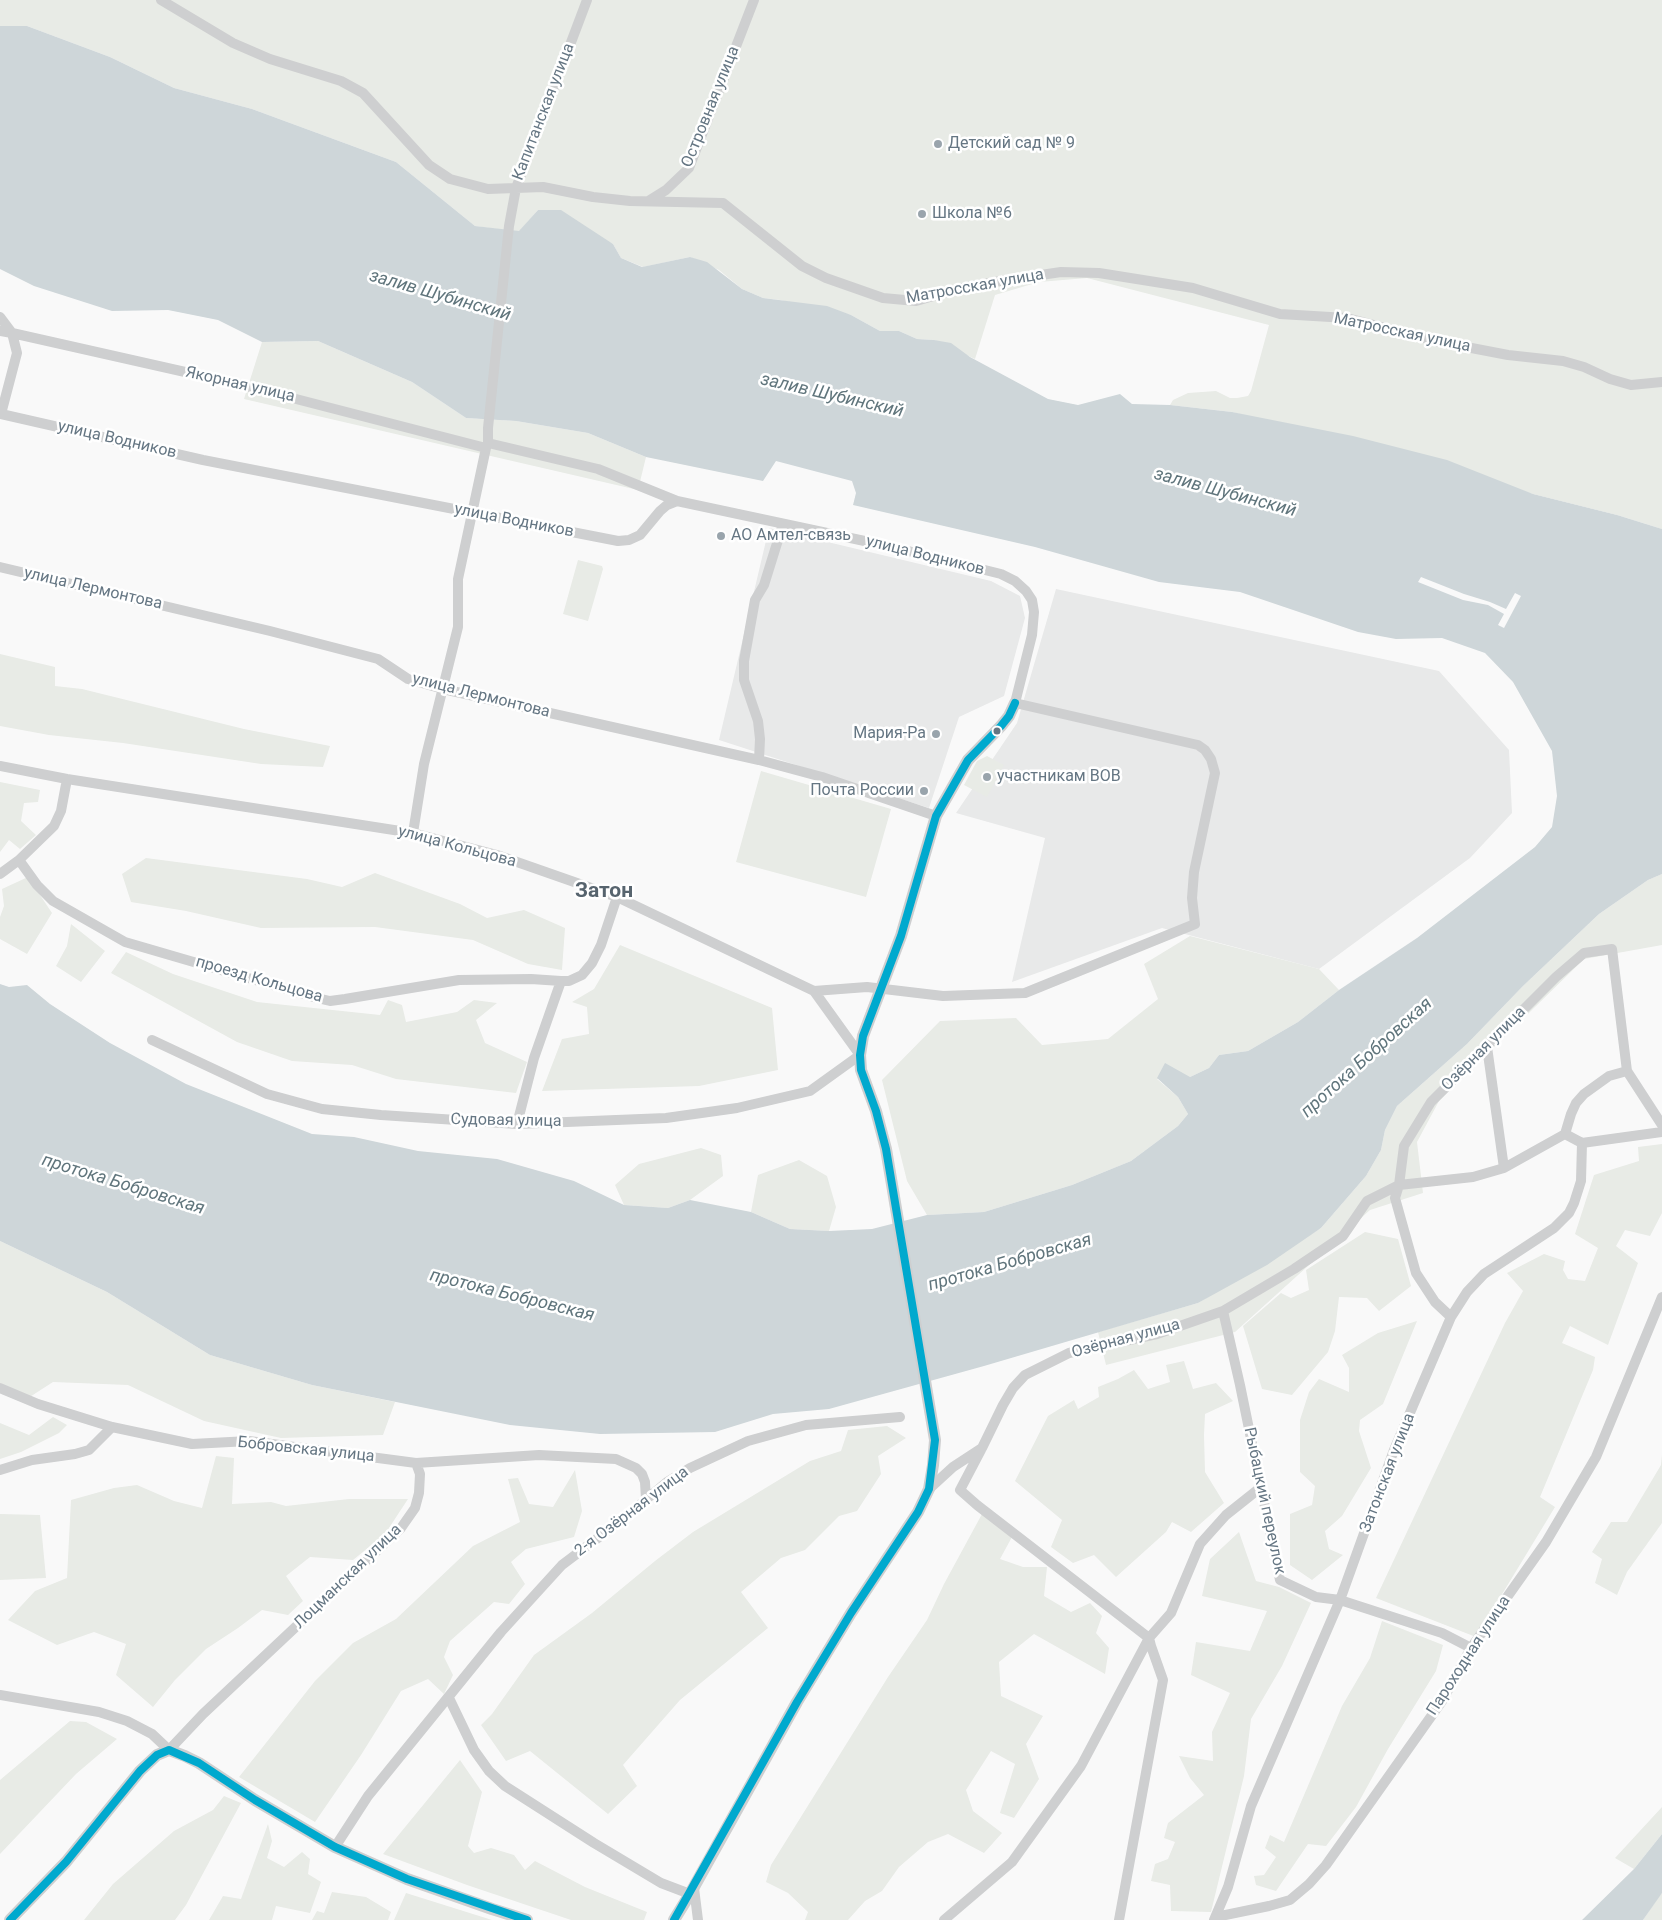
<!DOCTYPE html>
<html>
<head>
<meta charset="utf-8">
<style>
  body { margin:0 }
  canvas { display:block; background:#f9f9f9 }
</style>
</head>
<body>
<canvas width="1662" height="1920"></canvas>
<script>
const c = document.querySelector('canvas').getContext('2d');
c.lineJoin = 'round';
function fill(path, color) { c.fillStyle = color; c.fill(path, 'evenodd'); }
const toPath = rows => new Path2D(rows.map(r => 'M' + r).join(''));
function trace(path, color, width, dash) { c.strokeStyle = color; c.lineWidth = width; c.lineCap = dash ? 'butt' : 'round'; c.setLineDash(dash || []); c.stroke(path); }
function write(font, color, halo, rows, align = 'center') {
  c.font = font + ' Roboto,sans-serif'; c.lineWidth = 5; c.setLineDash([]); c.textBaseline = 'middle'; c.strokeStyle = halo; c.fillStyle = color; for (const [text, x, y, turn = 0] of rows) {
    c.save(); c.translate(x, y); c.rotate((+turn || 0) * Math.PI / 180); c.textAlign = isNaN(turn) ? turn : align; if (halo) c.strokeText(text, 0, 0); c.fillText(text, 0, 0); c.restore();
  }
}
fill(toPath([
  [769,528,991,581,1020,596,1025,618,1004,696,959,717,929,808,719,740],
  [1056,589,1439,671,1509,750,1512,813,1470,858,1319,969,1162,928,1012,982,1045,838,956,813,1017,723]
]), '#e8e9e9');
fill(toPath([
  [0,0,1662,0,1662,529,1617,515,1533,494,1232,412,1170,405,1173,400,1188,393,1216,391,1230,398,1237,398,1248,396,1251,391,1269,325,1087,278,1039,282,995,295,975,359,934,340,917,339,899,331,880,331,851,315,780,300,763,298,742,289,719,270,690,257,643,267,621,258,613,244,538,210,519,232,475,226,396,162,252,109,174,88,110,57,27,26,0,26],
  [318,341,412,382,466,418,516,421,588,433,646,457,638,490,244,399,262,342],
  [578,560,602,566,603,569,588,621,563,614],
  [0,654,55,667,55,686,82,689,244,729,330,746,323,767,261,764,123,743,49,735,0,726],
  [987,756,1004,765,987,797,964,785,977,761],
  [761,771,891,809,866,897,736,862],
  [0,782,40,790,38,802,24,803,21,821,36,835,20,849,9,840,0,852],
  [146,858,307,879,342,887,375,873,460,904,487,918,524,910,565,928,562,970,528,964,473,940,375,927,261,928,186,911,131,902,122,874],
  [1662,874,1662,945,1584,959,1439,1101,1417,1142,1423,1193,1370,1210,1235,1332,1106,1365,1098,1332,1198,1303,1321,1228,1366,1176,1381,1150,1385,1130,1397,1106,1467,1044,1523,986,1599,914,1648,880],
  [28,877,52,913,27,954,0,939,0,917,4,906,2,889],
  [71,924,105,951,81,982,56,966,67,946],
  [1190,936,1319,969,1339,990,1298,1022,1248,1051,1219,1055,1209,1068,1190,1077,1157,1079,1178,1097,1188,1114,1178,1126,1131,1161,1072,1185,984,1212,927,1215,907,1181,882,1080,940,1021,1016,1018,1042,1045,1108,1039,1158,999,1144,964],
  [620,945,772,1008,778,1070,699,1086,542,1091,562,1039,589,1034,587,1007,572,1002,594,989],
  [126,952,173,974,257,1002,380,1015,388,1000,402,1005,406,1022,457,1012,474,1000,497,1003,476,1020,485,1043,527,1062,516,1093,396,1079,352,1065,292,1061,237,1042,111,973],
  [1662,1144,1662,1213,1650,1236,1625,1230,1616,1246,1638,1263,1608,1345,1570,1326,1562,1343,1595,1357,1593,1370,1540,1497,1555,1507,1476,1637,1376,1598,1505,1323,1523,1291,1507,1273,1544,1254,1565,1261,1563,1270,1568,1279,1585,1281,1598,1248,1575,1234,1594,1175,1639,1161,1638,1147],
  [701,1148,721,1155,723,1176,690,1200,668,1208,624,1205,615,1185,639,1164],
  [799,1160,827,1176,836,1207,829,1231,790,1229,751,1212,758,1175],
  [1365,1232,1398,1239,1411,1286,1379,1311,1367,1298,1339,1297,1335,1331,1328,1352,1292,1395,1262,1389,1243,1326,1281,1293,1291,1298,1309,1290,1306,1270],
  [0,1241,107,1292,210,1355,312,1385,395,1402,383,1435,281,1438,204,1421,128,1385,53,1382,22,1402,0,1393],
  [1417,1321,1383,1404,1360,1420,1359,1431,1371,1468,1342,1516,1325,1531,1329,1549,1343,1555,1312,1580,1290,1565,1290,1514,1312,1505,1315,1486,1300,1472,1300,1420,1309,1392,1319,1379,1349,1392,1349,1368,1342,1355,1378,1333],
  [1184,1361,1193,1389,1216,1383,1233,1401,1205,1414,1204,1435,1205,1472,1224,1503,1191,1532,1172,1522,1166,1532,1116,1577,1094,1555,1073,1563,1051,1547,1062,1520,1015,1481,1048,1416,1074,1400,1078,1409,1099,1397,1098,1387,1118,1379,1134,1370,1148,1389,1170,1382,1166,1365],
  [53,1417,67,1425,59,1433,21,1452,0,1459,0,1423,29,1435],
  [887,1426,906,1438,878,1456,881,1474,857,1511,839,1516,805,1550,781,1558,741,1592,768,1628,680,1700,623,1765,637,1786,608,1814,530,1751,506,1761,481,1725,492,1714,534,1655,592,1613,655,1561,693,1532,810,1461,841,1451,848,1430],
  [1662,1455,1662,1523,1627,1572,1617,1595,1595,1583,1602,1559,1592,1552,1611,1522,1627,1522,1661,1465],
  [216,1456,234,1458,232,1504,271,1502,286,1506,349,1499,408,1499,385,1534,353,1560,310,1557,286,1576,303,1601,288,1615,262,1610,238,1628,206,1649,175,1680,153,1707,116,1675,126,1644,94,1632,57,1645,8,1620,35,1591,67,1578,71,1500,114,1488,137,1485,174,1501,202,1508],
  [575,1470,582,1511,574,1537,526,1549,511,1562,525,1584,509,1604,494,1602,450,1641,444,1657,453,1675,444,1694,428,1679,401,1691,361,1755,315,1822,239,1777,315,1681,353,1643,396,1619,473,1546,520,1522,508,1479,518,1478,529,1504,553,1507],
  [0,1514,40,1515,46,1578,0,1580],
  [982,1514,1012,1537,1000,1559,1023,1567,1047,1567,1044,1596,1071,1612,1090,1603,1102,1616,1096,1633,1109,1648,1105,1674,1034,1634,999,1662,1001,1696,1043,1716,1026,1744,1039,1779,1014,1818,1000,1813,1015,1764,991,1751,966,1790,973,1811,1002,1833,984,1853,948,1834,928,1842,899,1867,882,1891,865,1901,848,1920,805,1920,808,1912,788,1893,766,1882,771,1865,888,1677,927,1620,944,1584],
  [1239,1532,1256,1581,1279,1587,1311,1603,1282,1666,1251,1719,1244,1776,1211,1912,1171,1911,1170,1885,1151,1881,1155,1864,1168,1859,1175,1842,1164,1838,1168,1823,1204,1795,1190,1778,1179,1756,1213,1761,1212,1732,1230,1693,1191,1675,1196,1642,1250,1651,1267,1611,1202,1596,1210,1559],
  [1382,1621,1443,1645,1436,1671,1388,1749,1356,1807,1326,1846,1308,1844,1276,1891,1256,1885,1254,1876,1264,1875,1276,1857,1265,1848,1270,1835,1284,1842,1342,1706,1370,1658],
  [70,1721,86,1722,117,1739,76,1774,0,1854,0,1780],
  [460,1760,482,1792,468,1846,474,1853,491,1848,514,1855,525,1870,535,1861,585,1887,647,1912,644,1920,571,1920,467,1885,383,1854],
  [224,1796,241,1803,186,1905,175,1920,84,1920,113,1884,174,1831,213,1810],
  [1662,1807,1662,1834,1634,1869,1615,1858],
  [268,1824,272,1841,267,1858,284,1867,302,1852,310,1859,308,1874,321,1882,310,1913,276,1906,272,1920,209,1920,223,1896,241,1899],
  [332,1892,366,1897,391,1912,388,1920,312,1920,317,1911,324,1913],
  [406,1893,492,1920,394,1920],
  [1662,1893,1662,1920,1643,1920,1659,1896]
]), '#e8ebe6');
fill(toPath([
  [0,26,27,26,110,57,174,88,252,109,396,162,475,226,519,231,538,210,561,210,613,244,621,258,642,267,690,257,707,262,742,289,763,298,827,306,851,315,880,331,899,331,917,339,934,340,951,343,970,357,1048,399,1078,405,1120,394,1132,404,1170,405,1232,412,1353,436,1447,460,1533,494,1617,515,1662,529,1662,874,1648,880,1599,914,1523,986,1467,1044,1397,1106,1385,1130,1381,1150,1366,1176,1321,1228,1267,1265,1198,1303,984,1366,829,1409,773,1414,715,1432,600,1434,510,1425,312,1385,210,1355,107,1292,0,1241,0,984,9,987,27,985,50,1004,110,1043,186,1084,312,1134,354,1137,418,1151,497,1159,574,1181,624,1205,668,1208,690,1200,751,1212,790,1229,829,1231,872,1229,927,1215,984,1212,1072,1185,1131,1161,1178,1126,1188,1114,1178,1097,1157,1078,1165,1063,1190,1077,1209,1068,1219,1055,1248,1051,1298,1022,1339,990,1417,938,1535,847,1552,827,1557,796,1552,751,1513,682,1485,653,1442,638,1396,639,1358,632,1240,592,1159,582,1035,547,853,505,856,493,852,481,776,461,763,481,646,457,588,433,516,421,466,418,412,382,318,341,262,342,218,320,168,310,112,311,34,286,0,269],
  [1662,1834,1662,1893,1643,1920,1582,1920,1634,1869]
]), '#ced6d9');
fill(toPath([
  [1421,577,1464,594,1490,602,1506,609,1515,593,1521,596,1504,628,1498,625,1504,614,1488,605,1463,600,1418,582]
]), '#f9f9f9');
trace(toPath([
  [161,0,233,43,270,59,341,81,363,93,429,165,450,179,488,189,543,187,593,197,630,201,723,203,802,266,826,278,883,298,916,301,958,289,994,282,1061,272,1099,273,1193,288,1280,314,1347,318,1435,341,1508,355,1563,361,1584,367,1610,379,1631,385,1662,382],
  [650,200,666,190,689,168,754,0],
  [0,317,12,333,234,383,486,448],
  [0,331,12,333,17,353,1,414,203,460,618,541,629,540,640,535,660,511,667,505,677,501,888,546,1001,574,1015,581,1026,591,1032,600,1034,612,1032,635,1015,703,1198,745,1205,750,1211,759,1215,773,1194,872,1192,898,1195,924,1025,993,943,996,867,987,814,991],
  [488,443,598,469,677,501],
  [0,567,270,631,378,659,408,679,443,689,759,760,822,777,936,816],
  [759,760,760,739,758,721,744,680,744,661,755,600,764,585,783,524],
  [0,766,67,779,413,833,497,855,617,897,814,991,860,1055,810,1091,737,1108,666,1118,517,1124,381,1115,322,1109,267,1094,152,1040],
  [413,833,424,764,458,627,458,579,486,448,488,443,488,428,509,226,516,188,587,0],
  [19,860,37,885,53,901,125,942,317,998,330,1001,345,999,459,980,531,979,561,981],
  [0,874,19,860,54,826,61,811,67,779],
  [1487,1047,1504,1168],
  [517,1124,534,1058,561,981,569,981,582,975,592,963,601,945,617,897],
  [1565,1134,1571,1114,1576,1103,1584,1094,1609,1076,1627,1071],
  [1223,1311,1240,1385,1280,1580,1316,1597,1340,1600,1442,1633,1471,1648],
  [1451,1317,1435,1302,1416,1273,1395,1198,1399,1185,1404,1146,1431,1102,1556,977,1584,953,1612,949,1627,1071,1662,1125],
  [0,1388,38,1404,112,1427],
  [981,1450,960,1490,977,1505,1149,1638,1151,1646,1163,1680,1119,1920],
  [0,1470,32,1460,75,1454,89,1450,112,1427,192,1444,249,1441,416,1463,539,1455,616,1459,636,1468,642,1474,645,1482,646,1499],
  [929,1489,953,1467,982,1448,1003,1405,1013,1388,1025,1375,1069,1353,1157,1334,1223,1311,1294,1269,1343,1236,1367,1201,1399,1185,1473,1177,1504,1168,1565,1134,1582,1143],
  [0,1695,99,1712,127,1721,152,1734,169,1750,203,1714,401,1528,415,1508,419,1493,420,1474,416,1463],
  [449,1698,474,1750,489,1771,505,1786,594,1843,661,1883,690,1894],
  [335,1847,368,1796,501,1632,562,1565,619,1522,667,1482,690,1468,748,1441,806,1425,900,1417],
  [694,1888,698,1920],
  [1216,1917,1269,1906,1290,1900,1309,1884,1326,1865,1442,1701,1471,1648,1546,1542,1596,1457,1662,1297],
  [944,1920,1012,1862,1081,1766,1149,1638,1171,1613,1200,1544,1226,1515,1260,1488],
  [1214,1920,1228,1887,1251,1806,1340,1600,1394,1450,1451,1317,1467,1292,1484,1274,1554,1228,1569,1213,1574,1203,1581,1181,1582,1143,1662,1132]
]), '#cecfd0', 10);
trace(toPath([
  [10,1920,66,1862,140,1771,157,1755,169,1750,185,1756,199,1763,255,1800,335,1847,407,1879,492,1909,527,1920],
  [674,1920,690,1894,797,1702,851,1613,918,1512,929,1489,933,1465,935,1440,886,1149,876,1111,861,1070,860,1055,863,1036,901,936,936,816,968,760,1001,726,1009,716,1015,703]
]), '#cecfd0', 12);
trace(toPath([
  [10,1920,66,1862,140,1771,157,1755,169,1750,199,1763,255,1800,335,1847,407,1879,527,1920],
  [674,1920,797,1702,851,1613,918,1512,929,1489,935,1440,886,1149,876,1111,861,1070,860,1055,863,1036,901,936,936,816,968,760,1001,726,1009,716,1015,703]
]), '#00a9ce', 8);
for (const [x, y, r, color] of [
  [938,144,5,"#99a4ac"],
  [922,214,5,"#99a4ac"],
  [721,536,5,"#99a4ac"],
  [997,731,4.5,"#657683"],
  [936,734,5,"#99a4ac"],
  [987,777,5,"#99a4ac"],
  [924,791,5,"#99a4ac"]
]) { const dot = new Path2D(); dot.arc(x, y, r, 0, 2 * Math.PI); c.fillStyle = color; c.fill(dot); trace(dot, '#fff', 2); }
write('16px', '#657683', '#fff', [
  ["Островная улица",711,107,-68],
  ["Капитанская улица",544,112,-69],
  ["Матросская улица",975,287,-10],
  ["Матросская улица",1402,333,12],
  ["Якорная улица",240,385,13],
  ["улица Водников",117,440,13],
  ["улица Водников",514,521,11],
  ["улица Водников",925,556,14],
  ["улица Лермонтова",93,589,13],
  ["улица Лермонтова",481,696,14],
  ["улица Кольцова",457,847,15],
  ["проезд Кольцова",259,980,16],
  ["Озёрная улица",1484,1049,-45],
  ["Судовая улица",506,1121,1],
  ["Озёрная улица",1126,1339,-15],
  ["Бобровская улица",306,1450,6],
  ["Затонская улица",1388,1473,-69],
  ["Рыбацкий переулок",1264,1501,78],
  ["2-я Озёрная улица",632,1512,-37],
  ["Лоцманская улица",348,1577,-44],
  ["Пароходная улица",1469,1656,-57]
]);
write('16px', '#657683', '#fff', [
  ["Детский сад № 9",948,144],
  ["Школа №6",932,214],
  ["АО Амтел-связь",731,536],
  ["Мария-Ра",926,734,"right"],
  ["участникам ВОВ",997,777],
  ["Почта России",914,791,"right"]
], 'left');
write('italic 18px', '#60757c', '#fff', [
  ["залив Шубинский",440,296,16],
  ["залив Шубинский",832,396,13],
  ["залив Шубинский",1225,493,15],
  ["протока Бобровская",1367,1058,-42],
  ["протока Бобровская",123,1185,17],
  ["протока Бобровская",1010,1263,-16],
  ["протока Бобровская",512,1296,14]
]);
write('bold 21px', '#57646e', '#fff', [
  ["Затон",604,892]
]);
</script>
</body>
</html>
